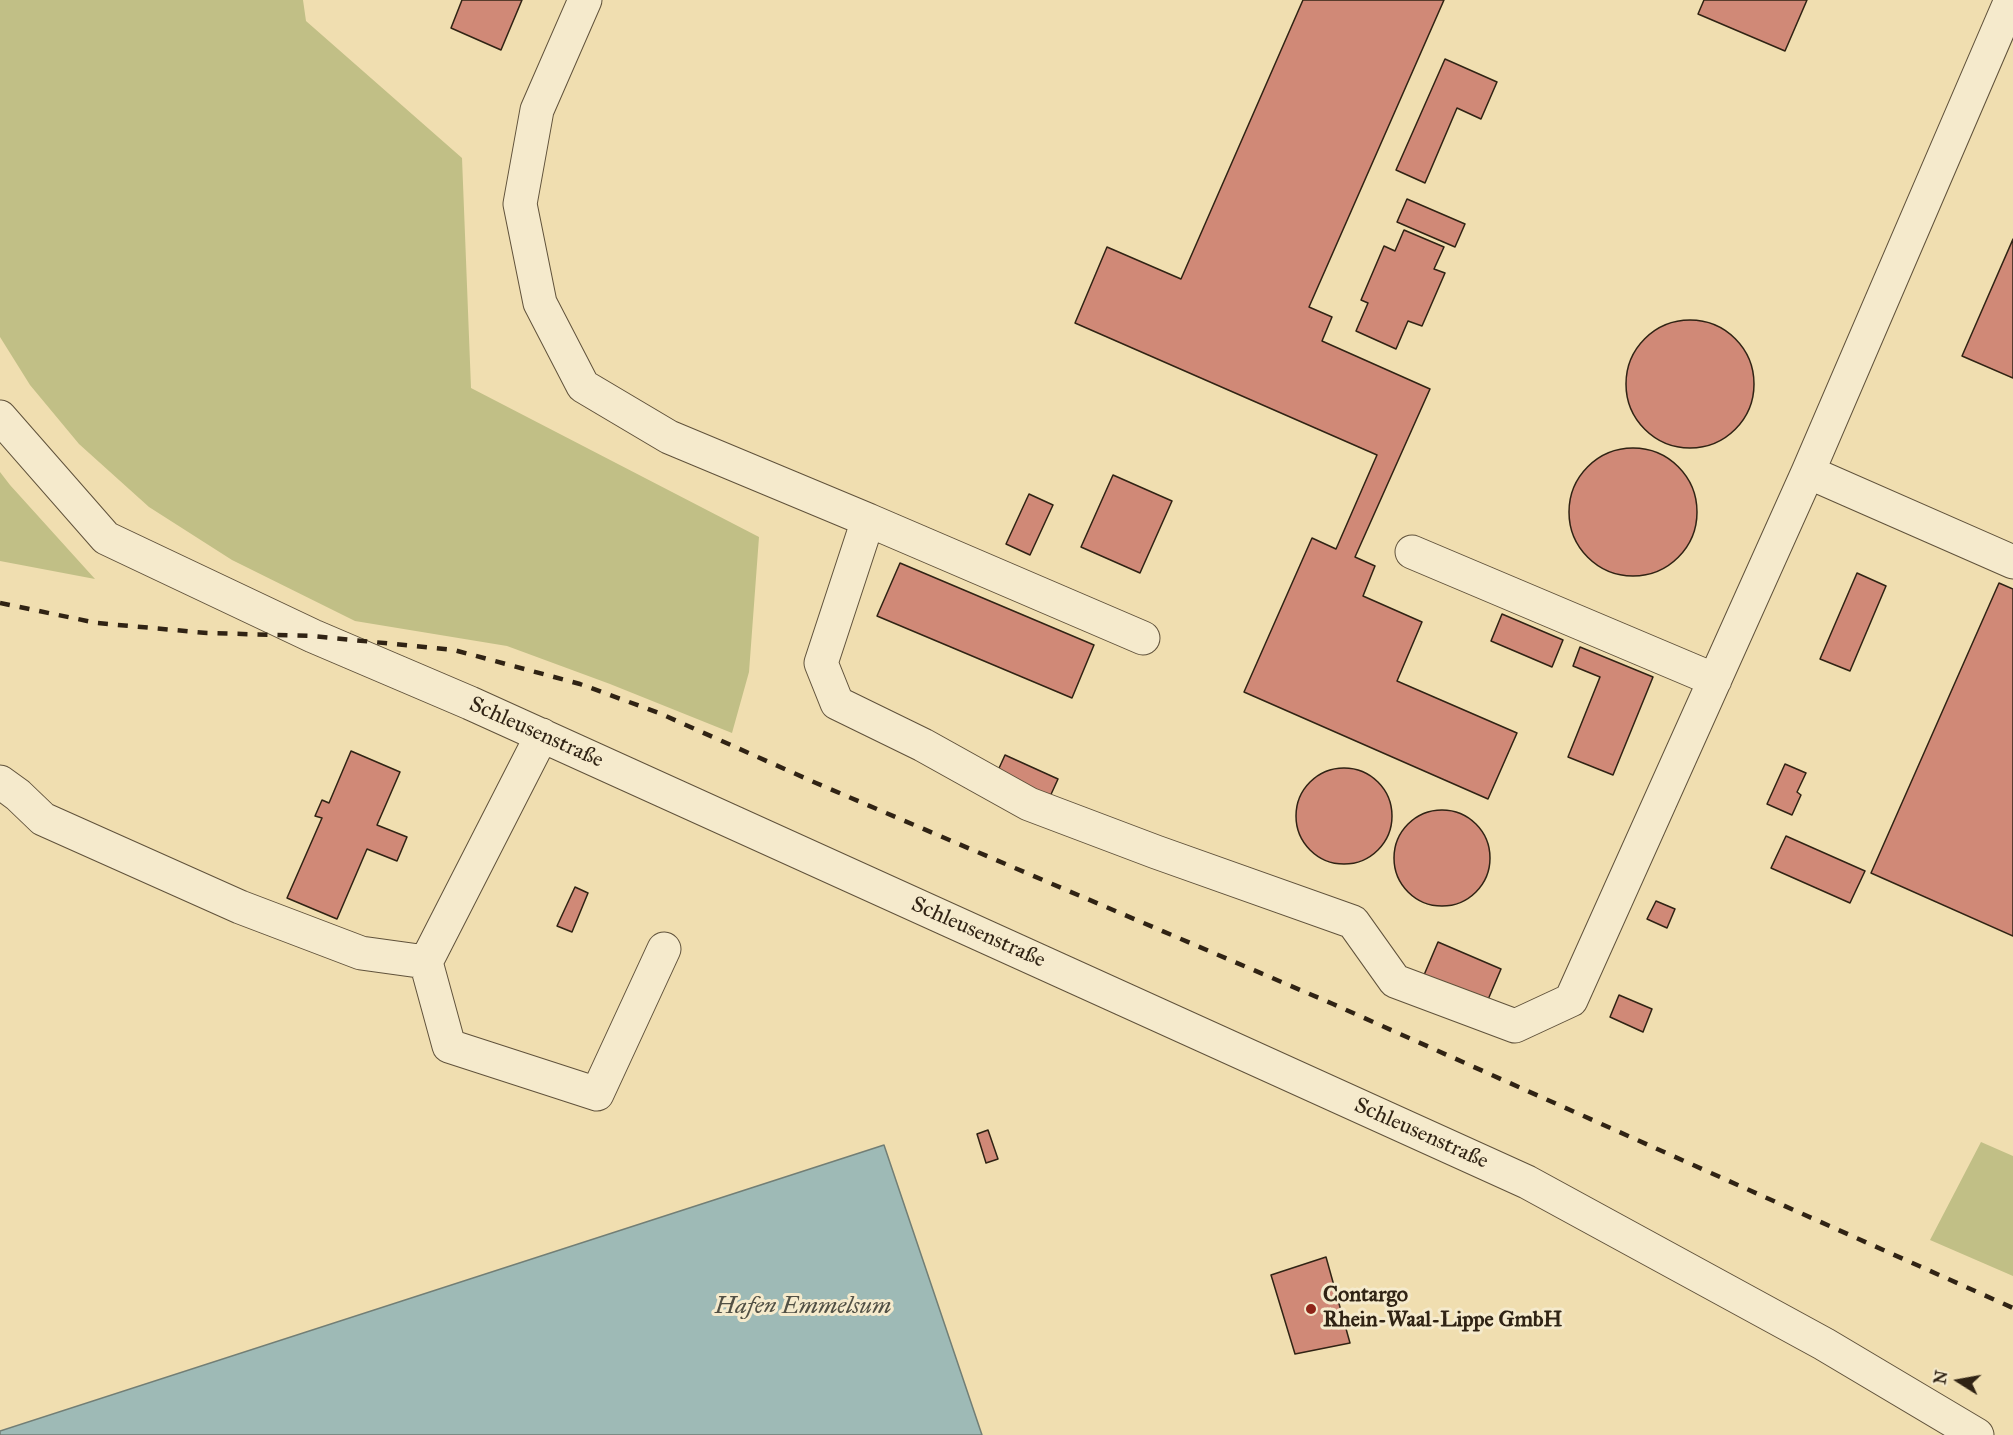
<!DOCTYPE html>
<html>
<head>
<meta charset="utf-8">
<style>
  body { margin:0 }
  #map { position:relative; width:2013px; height:1435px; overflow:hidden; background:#f0deb0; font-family:"IM FELL Great Primer",serif }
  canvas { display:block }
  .north { position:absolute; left:1929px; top:1351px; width:60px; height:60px; -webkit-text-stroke:4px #f5eacc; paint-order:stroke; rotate:281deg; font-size:16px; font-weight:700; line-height:24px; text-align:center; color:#302314 }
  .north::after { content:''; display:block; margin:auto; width:21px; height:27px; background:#302314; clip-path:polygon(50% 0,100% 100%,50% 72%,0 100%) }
</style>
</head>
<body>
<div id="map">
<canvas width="2013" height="1435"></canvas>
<div class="north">N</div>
</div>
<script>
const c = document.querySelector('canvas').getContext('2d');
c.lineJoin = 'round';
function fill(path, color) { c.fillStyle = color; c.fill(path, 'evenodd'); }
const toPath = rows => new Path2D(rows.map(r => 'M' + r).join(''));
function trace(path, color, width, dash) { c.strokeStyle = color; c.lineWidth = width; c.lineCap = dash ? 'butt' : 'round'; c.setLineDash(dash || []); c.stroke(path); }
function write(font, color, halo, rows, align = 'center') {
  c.font = font + ' "IM FELL Great Primer",serif'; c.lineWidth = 6; c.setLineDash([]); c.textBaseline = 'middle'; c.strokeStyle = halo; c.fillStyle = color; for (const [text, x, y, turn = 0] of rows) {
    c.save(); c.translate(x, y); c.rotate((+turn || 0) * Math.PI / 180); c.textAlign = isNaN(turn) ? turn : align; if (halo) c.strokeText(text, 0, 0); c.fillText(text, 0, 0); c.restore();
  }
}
fill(toPath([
  [0,0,303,0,306,21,462,158,471,388,759,537,749,672,732,733,610,684,507,646,355,621,232,560,149,507,79,444,30,385,0,337],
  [0,472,10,485,95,579,0,561],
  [1981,1142,2013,1156,2013,1276,1930,1240]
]), '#c1bf86');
const water = toPath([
  [884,1145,982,1435,0,1435,0,1431,884,1145]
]);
fill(water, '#9ebab6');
trace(water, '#727e75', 1.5);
const building = toPath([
  [462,0,522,0,501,50,451,28,462,0],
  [1303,0,1444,0,1309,307,1332,317,1322,341,1430,389,1355,557,1375,566,1363,596,1422,622,1397,681,1517,733,1488,799,1244,692,1312,538,1336,549,1377,455,1075,323,1107,247,1181,279,1303,0],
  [1704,0,1807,0,1785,51,1698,14,1704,0],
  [1445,59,1497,82,1481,119,1457,108,1425,183,1396,170,1445,59],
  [1407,199,1465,224,1455,247,1397,222,1407,199],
  [1404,230,1444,247,1434,269,1445,273,1422,326,1408,321,1396,349,1356,331,1368,303,1361,300,1384,246,1395,251,1404,230],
  [2013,239,2013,378,1962,356,2013,239],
  '1626 384a64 64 0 1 1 128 0a64 64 0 1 1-128 0Z',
  '1569 512a64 64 0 1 1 128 0a64 64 0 1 1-128 0Z',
  [1113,475,1172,501,1140,573,1081,547,1113,475],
  [1029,494,1053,505,1030,555,1006,544,1029,494],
  [900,563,1094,645,1072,698,877,616,900,563],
  [1857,573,1886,586,1850,671,1820,659,1857,573],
  [1999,583,2013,589,2013,936,1871,873,1999,583],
  [1502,614,1563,640,1552,667,1491,641,1502,614],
  [1580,647,1653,677,1613,775,1568,757,1600,677,1573,666,1580,647],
  [351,751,400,772,377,825,407,837,397,861,367,849,337,919,287,898,322,818,315,816,322,800,329,803,351,751],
  [1005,755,1058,779,1048,801,995,777,1005,755],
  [1785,764,1806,773,1797,792,1801,795,1792,815,1767,804,1785,764],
  '1296 816a48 48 0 1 1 96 0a48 48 0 1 1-96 0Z',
  '1394 858a48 48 0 1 1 96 0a48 48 0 1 1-96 0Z',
  [1786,836,1865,871,1850,903,1771,868,1786,836],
  [575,887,588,893,572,932,557,926,575,887],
  [1656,901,1675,909,1667,928,1647,919,1656,901],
  [1438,942,1501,969,1487,1002,1424,975,1438,942],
  [1619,995,1652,1009,1643,1032,1610,1017,1619,995],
  [988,1130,998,1159,986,1163,977,1134,988,1130],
  [1326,1257,1350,1343,1295,1354,1271,1275,1326,1257]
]);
fill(building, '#d08977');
trace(building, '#302314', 1.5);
const minor = toPath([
  [585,0,537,110,520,204,540,303,583,386,669,437,868,520],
  [2011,0,1808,472,2013,562],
  [0,417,106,538,313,636,470,703,1527,1182,1824,1344,1977,1435],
  [1412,552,1715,680],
  [1143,638,868,520,821,663,837,703,923,745,1029,804,1156,852,1353,922,1395,981,1515,1026,1571,1000,1808,472],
  [0,782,18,795,43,819,240,907,361,953,426,962,542,735],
  [426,962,449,1046,597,1094,664,949]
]);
trace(minor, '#60523b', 35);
trace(minor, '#f5eacc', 33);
trace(toPath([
  [0,603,97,623,207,633,313,636,454,650,580,684,659,713,816,783,1333,1004,2013,1308]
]), '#302314', 4.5, [10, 10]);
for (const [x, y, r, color] of [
  [1311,1309,6,"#8f2418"]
]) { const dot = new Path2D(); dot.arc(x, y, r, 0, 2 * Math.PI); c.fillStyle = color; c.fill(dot); trace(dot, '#f5eacc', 2); }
write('22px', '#302314', '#f5eacc', [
  ["Schleusenstraße",536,733,24],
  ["Schleusenstraße",978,933,24],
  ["Schleusenstraße",1421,1134,24]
]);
write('bold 22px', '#302314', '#f5eacc', [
  ["Contargo",1323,1296],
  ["Rhein-Waal-Lippe GmbH",1323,1321]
], 'left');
write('italic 24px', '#515045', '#f5eacc', [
  ["Hafen Emmelsum",803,1307]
]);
</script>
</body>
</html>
